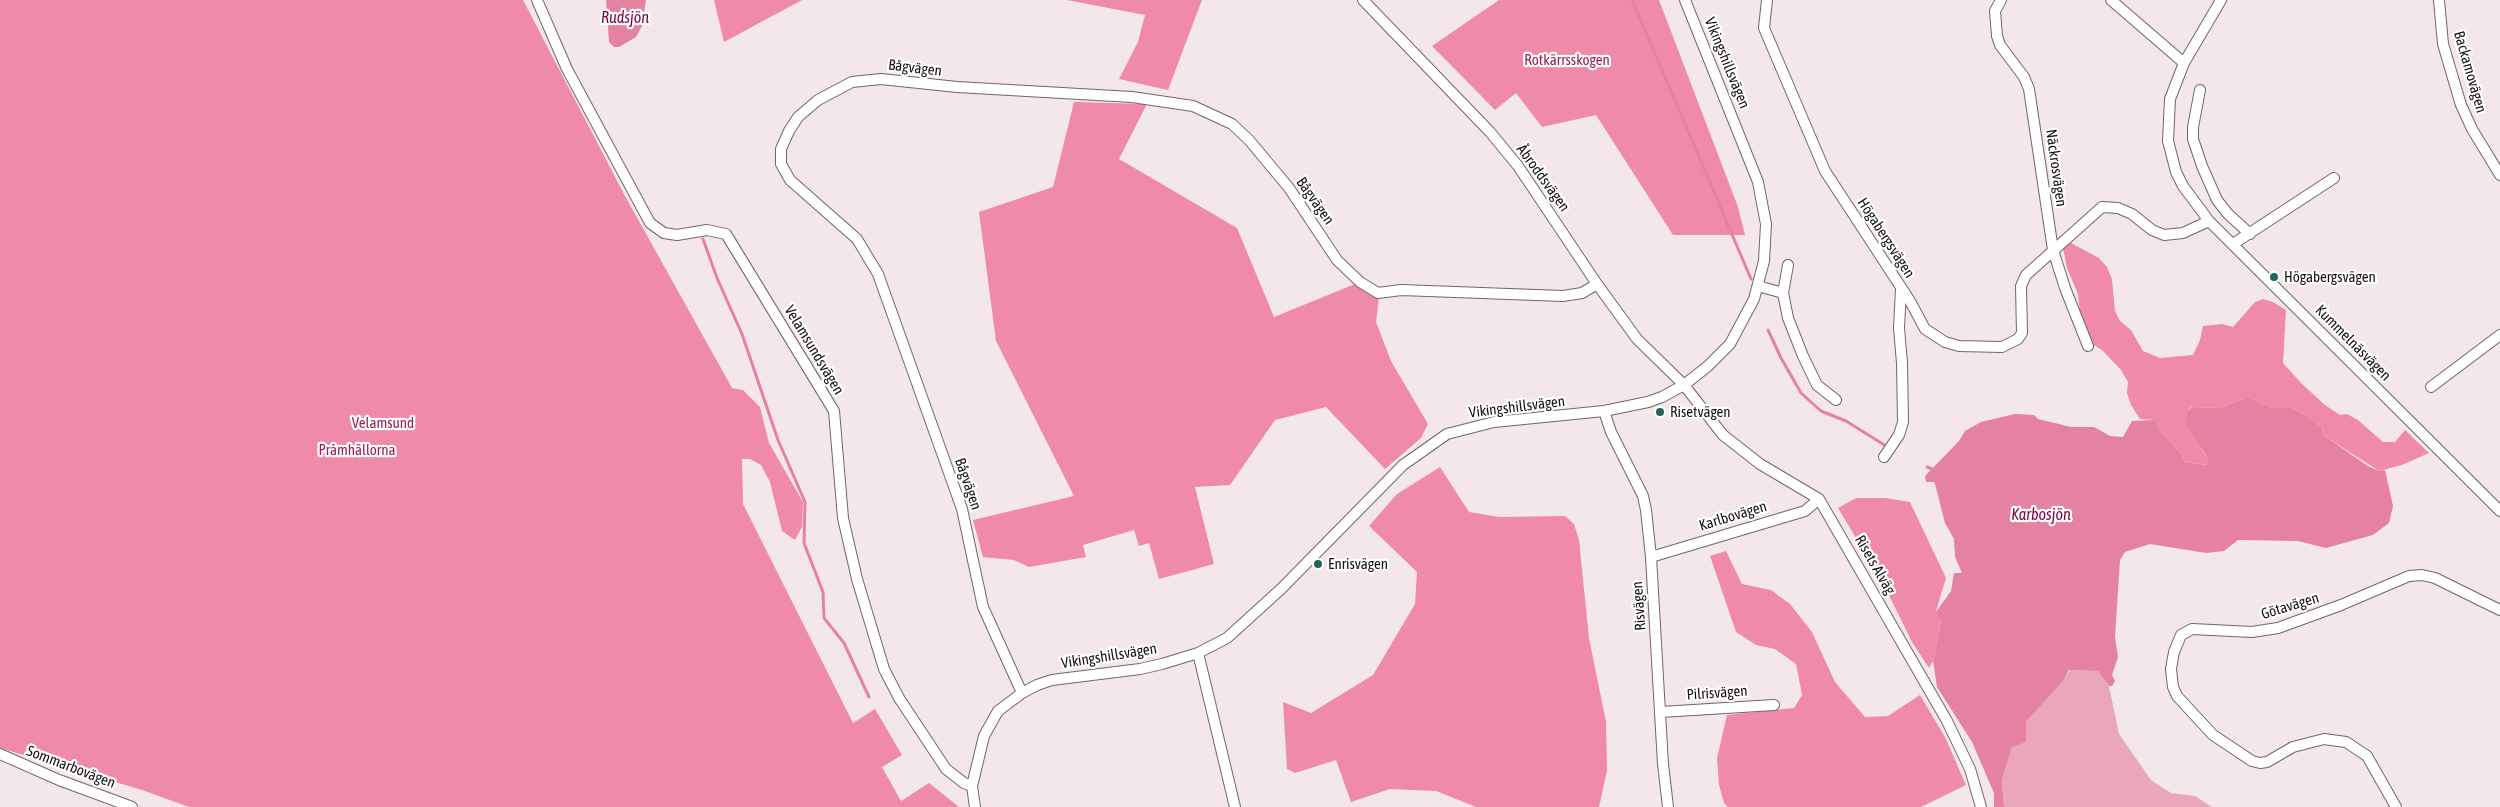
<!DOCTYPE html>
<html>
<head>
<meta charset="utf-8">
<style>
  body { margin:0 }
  canvas { display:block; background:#f3e7ea }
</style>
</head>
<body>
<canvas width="2500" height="807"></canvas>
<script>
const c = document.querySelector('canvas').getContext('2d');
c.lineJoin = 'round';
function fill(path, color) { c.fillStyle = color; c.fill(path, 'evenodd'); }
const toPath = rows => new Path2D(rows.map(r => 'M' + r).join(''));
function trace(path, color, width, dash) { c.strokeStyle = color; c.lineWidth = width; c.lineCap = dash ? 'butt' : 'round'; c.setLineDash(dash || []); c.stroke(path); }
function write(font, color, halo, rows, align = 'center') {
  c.font = font + ' "Asap Condensed",sans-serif'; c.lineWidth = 4.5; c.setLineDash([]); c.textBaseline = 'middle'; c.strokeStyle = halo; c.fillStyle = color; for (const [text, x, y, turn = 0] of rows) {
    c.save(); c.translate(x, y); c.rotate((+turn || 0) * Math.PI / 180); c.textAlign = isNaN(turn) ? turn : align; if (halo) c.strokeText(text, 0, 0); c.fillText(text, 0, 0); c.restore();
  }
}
fill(toPath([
  [2070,670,2098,671,2109,686,2119,734,2151,780,2171,793,2195,796,2212,807,2004,807,2002,780,2012,747,2026,741,2026,722,2063,681]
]), '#e9a7b9');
fill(toPath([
  [0,0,523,0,625,196,732,388,743,390,760,407,769,443,803,502,802,527,795,540,782,531,770,482,761,465,750,459,742,459,743,504,853,723,875,709,902,755,882,767,901,801,929,783,959,807,189,807,142,790,0,748],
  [714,0,802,0,724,42],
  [1067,0,1202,0,1168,90,1119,79,1138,42,1145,15],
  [1499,0,1659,0,1738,207,1745,235,1673,235,1596,115,1542,127,1516,93,1495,110,1432,46],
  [1074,102,1147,104,1119,159,1237,228,1274,317,1355,284,1379,297,1376,322,1391,361,1428,424,1421,438,1385,469,1326,407,1275,420,1230,485,1195,487,1214,564,1159,579,1149,543,1139,546,1134,530,1083,545,1086,557,1029,567,1014,560,983,557,973,520,1074,496,996,341,979,212,1053,187],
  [2067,241,2099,258,2107,267,2112,279,2115,311,2120,321,2131,330,2143,351,2160,358,2193,355,2200,340,2203,326,2222,324,2233,327,2255,302,2263,299,2273,302,2286,310,2283,363,2302,384,2325,405,2340,415,2347,414,2358,420,2383,442,2395,442,2405,430,2429,453,2402,465,2379,471,2323,435,2322,428,2306,415,2291,408,2272,408,2248,397,2220,408,2191,407,2188,411,2202,450,2208,459,2208,465,2185,462,2181,453,2161,432,2155,420,2140,419,2131,405,2127,393,2128,382,2121,370,2102,350,2092,344,2081,321,2078,294,2067,268,2063,248],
  [1440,467,1469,512,1499,517,1565,516,1574,524,1579,540,1589,638,1606,722,1607,771,1599,807,1476,807,1436,791,1390,789,1351,802,1336,760,1295,773,1287,769,1283,702,1311,713,1373,675,1415,604,1417,572,1369,526,1397,494],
  [1856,498,1885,498,1910,502,1946,578,1936,611,1941,621,1933,661,1929,668,1912,642,1882,581,1838,508],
  [1726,551,1742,584,1771,590,1790,604,1812,632,1835,682,1865,717,1888,716,1920,695,1945,737,1966,785,1921,807,1728,807,1724,803,1719,785,1717,758,1727,715,1794,708,1802,695,1796,664,1775,649,1756,645,1736,632,1710,556]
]), '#ef8ba9');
fill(toPath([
  [606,0,646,0,642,26,636,37,619,47,614,47,609,42],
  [2248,397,2272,408,2291,408,2306,415,2322,428,2323,435,2345,450,2368,466,2379,471,2385,470,2393,506,2389,523,2373,535,2326,548,2298,541,2238,540,2224,551,2206,553,2150,544,2125,552,2120,560,2115,637,2118,657,2112,675,2115,681,2112,686,2109,686,2098,671,2069,670,2063,681,2026,722,2026,742,2012,747,2002,780,2004,807,1994,807,1994,793,1972,742,1937,687,1933,661,1941,621,1936,612,1951,591,1954,573,1962,573,1955,557,1954,539,1945,523,1935,484,1934,482,1926,482,1925,476,1959,441,1965,431,1981,422,2015,414,2034,415,2038,419,2071,427,2094,427,2110,436,2123,437,2132,421,2155,420,2161,432,2181,453,2185,462,2207,465,2208,459,2186,423,2188,411,2192,407,2220,408]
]), '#e682a1');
trace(toPath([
  [1632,0,1751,279],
  [703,239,717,278,742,334,778,440,805,502,804,543,823,592,824,618,844,643,869,697],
  [1768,330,1781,358,1801,393,1821,411,1846,421,1886,446],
  [1927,467,1932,469]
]), '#e682a1', 3);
const minor = toPath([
  [537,0,567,69,650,223,664,233,677,235,707,230,726,234,834,411,843,518,857,579,884,669,899,698,946,769,964,783,972,786],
  [1363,0,1490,132,1518,166,1597,284,1637,339,1684,385,1723,435,1760,464,1819,499,1947,721,1970,769,1981,807],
  [1767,0,1764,28,1825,171,1910,301,1925,329,1945,342,1959,346,2002,347,2018,339,2022,333,2021,286,2026,275,2102,207,2118,208,2132,214,2152,230,2164,235,2183,233,2209,221],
  [2001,0,1995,11,1997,36,2000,45,2024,77,2029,89,2053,250,2065,288,2088,346],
  [2111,0,2184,63],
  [2221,0,2184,63,2170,99,2168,141,2176,172,2183,186,2209,221,2500,511],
  [2439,0,2443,44,2461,105,2472,129,2500,175],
  [2200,90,2193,127,2193,139,2202,166,2217,200,2228,214,2250,234],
  [2233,244,2334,178],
  [1758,286,1783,293,1788,265],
  [1783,293,1788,318,1803,356,1817,385,1836,400],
  [2431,387,2500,335],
  [1604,411,1611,432,1643,496,1646,510,1651,557,1663,764,1668,807],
  [1884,457,1899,435,1903,422,1902,363,1899,328,1901,289],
  [1651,557,1805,511,1819,499],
  [1198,653,1235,807],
  [1022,693,983,607,962,509,878,274,857,239,790,180,781,164,781,149,789,131,798,117,818,100,852,82,881,79,957,87,1132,97,1193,106,1232,124,1249,140,1289,188,1337,260,1360,282,1378,293,1401,290,1563,296,1582,293,1597,284],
  [1661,712,1774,705],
  [0,754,59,780,132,807],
  [975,807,972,786,984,736,998,711,1022,693,1037,685,1052,680,1140,669,1162,664,1198,653,1227,638,1281,589,1403,465,1447,434,1494,422,1604,411,1648,402,1662,397,1684,385,1708,366,1730,344,1754,299,1764,261,1766,224,1758,182,1685,0],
  [2396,807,2367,756,2346,742,2324,739,2293,747,2267,762,2260,763,2252,761,2213,735,2177,696,2173,687,2171,669,2174,652,2181,635,2192,629,2252,632,2278,628,2341,605,2409,576,2422,575,2435,578,2500,610]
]);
trace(minor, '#706668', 12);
trace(minor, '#fff', 10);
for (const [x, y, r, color] of [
  [2274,277,5,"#1f675c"],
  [1660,412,5,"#1f675c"],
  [1318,564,5,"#1f675c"]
]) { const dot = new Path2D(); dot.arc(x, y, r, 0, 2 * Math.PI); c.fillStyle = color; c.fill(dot); trace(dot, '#fff', 2); }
write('15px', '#972252', '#fff', [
  ["Rotkärrsskogen",1567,60],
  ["Velamsund",383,423],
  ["Pråmhällorna",357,450]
]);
write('15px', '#171314', '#fff', [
  ["Vikingshillsvägen",1727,63,68],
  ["Bågvägen",915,68,7],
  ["Backamovägen",2470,72,74],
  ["Näckrosvägen",2056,168,82],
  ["Åbroddsvägen",1543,178,54],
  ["Bågvägen",1315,201,55],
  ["Högabergsvägen",1886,238,57],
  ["Kummelnäsvägen",2353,343,45],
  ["Velamsundsvägen",814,350,59],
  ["Vikingshillsvägen",1517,407,-7],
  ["Bågvägen",968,484,71],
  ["Karlbovägen",1733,516,-17],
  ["Risets Alväg",1875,565,60],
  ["Risvägen",1639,606,-94],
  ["Götavägen",2290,606,-17],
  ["Vikingshillsvägen",1109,656,-9],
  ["Pilrisvägen",1717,693,-4],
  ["Sommarbovägen",71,767,21]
]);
write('15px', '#171314', '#fff', [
  ["Högabergsvägen",2284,277],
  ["Risetvägen",1670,412],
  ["Enrisvägen",1328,564]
], 'left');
write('italic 16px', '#7e003e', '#fff', [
  ["Rudsjön",625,18],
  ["Karbosjön",2041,515]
]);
</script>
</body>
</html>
